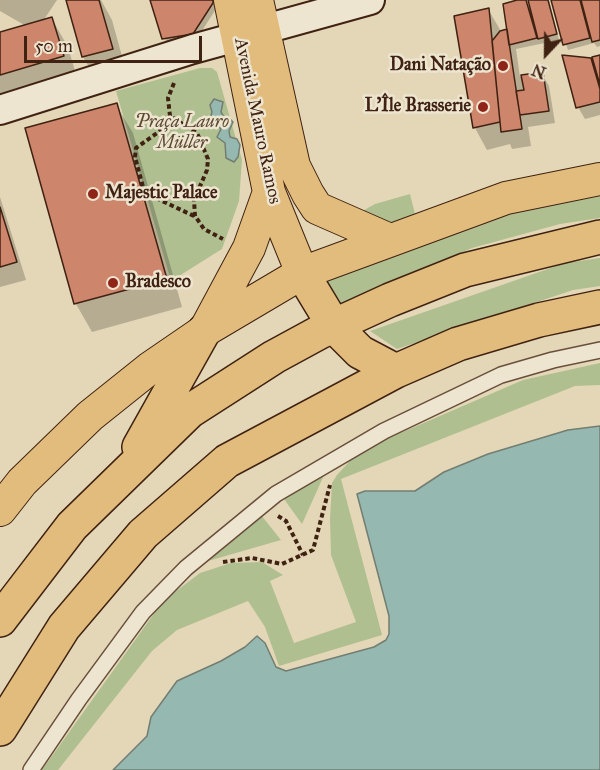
<!DOCTYPE html>
<html>
<head>
<meta charset="utf-8">
<style>
  body { margin:0 }
  #map { position:relative; width:600px; height:770px; overflow:hidden; background:#e3d7b7; font-family:"IM FELL Great Primer",serif }
  canvas { display:block }
  .north { position:absolute; left:516px; top:24px; width:60px; height:60px; -webkit-text-stroke:4px #ede5d0; paint-order:stroke; rotate:202deg; font-size:16px; font-weight:700; line-height:24px; text-align:center; color:#402212 }
  .north::after { content:''; display:block; margin:auto; width:21px; height:27px; background:#402212; clip-path:polygon(50% 0,100% 100%,50% 72%,0 100%) }
  .scale { position:absolute; left:24px; top:36px; width:178px; height:27px; box-sizing:border-box; border:3px solid #402212; border-top:0; padding-left:8px; font-size:18px; line-height:21px; white-space:nowrap; color:#402212; -webkit-text-stroke:4px #ede5d0; paint-order:stroke }
</style>
</head>
<body>
<div id="map">
<canvas width="600" height="770"></canvas>
<div class="north">N</div>
<div class="scale">50 m</div>
</div>
<script>
const c = document.querySelector('canvas').getContext('2d');
c.lineJoin = 'round';
function fill(path, color) { c.fillStyle = color; c.fill(path, 'evenodd'); }
const toPath = rows => new Path2D(rows.map(r => 'M' + r).join(''));
function trace(path, color, width, dash) { c.strokeStyle = color; c.lineWidth = width; c.lineCap = dash ? 'butt' : 'round'; c.setLineDash(dash || []); c.stroke(path); }
function write(font, color, halo, rows, align = 'center') {
  c.font = font + ' "IM FELL Great Primer",serif'; c.lineWidth = 5; c.setLineDash([]); c.textBaseline = 'middle'; c.strokeStyle = halo; c.fillStyle = color; for (const [text, x, y, turn = 0] of rows) {
    c.save(); c.translate(x, y); c.rotate((+turn || 0) * Math.PI / 180); c.textAlign = isNaN(turn) ? turn : align; if (halo) c.strokeText(text, 0, 0); c.fillText(text, 0, 0); c.restore();
  }
}
fill(toPath([
  [200,68,212,68,217,72,242,160,239,201,222,249,171,281,116,91],
  [600,192,600,218,560,224,472,248,343,305,327,282,442,232,505,212],
  [410,194,417,222,394,224,357,214,375,204],
  [600,258,600,286,573,290,397,349,370,331,565,263],
  [600,363,600,385,575,386,341,479,382,635,279,666,265,627,248,601,177,630,152,651,58,770,42,770,163,601,200,573,231,563,262,562,283,575,270,581,294,643,356,622,331,555,330,519,332,483,337,475,359,451,523,380],
  [325,473,302,524,284,499],
  [261,515,281,540,208,561]
]), '#b0bf90');
const water = toPath([
  [214,99,223,102,221,112,224,117,228,117,233,122,229,131,230,137,237,139,240,145,238,157,234,162,226,158,225,143,217,137,221,129,210,119,212,112,210,105,214,99],
  [600,426,600,770,113,770,147,736,151,717,177,681,221,661,245,647,257,636,265,643,276,667,286,671,374,647,386,640,389,634,389,616,357,494,365,491,415,491,444,472,488,454,568,430,600,426]
]);
fill(water, '#95b9b1');
trace(water, '#737d71', 1.5);
fill(toPath([
  [0,0,57,0,43,21,52,19,68,47,79,85,0,108,0,34,26,26,0,11],
  [68,0,101,0,112,20,128,78,100,85,83,57],
  [152,0,213,0,216,9,196,40,167,44],
  [523,0,530,8,529,0,549,0,559,40,516,49,520,77,542,74,549,86,555,123,528,127,531,146,512,149,510,144,487,150,475,128,488,9,502,33,509,37],
  [552,0,600,0,600,46,597,47,594,43,568,50],
  [564,57,593,59,600,57,600,115,585,119,578,107],
  [116,105,133,133,182,307,92,332,76,304,27,130],
  [0,197,26,280,0,287]
]), '#0003');
const building = toPath([
  [66,0,99,0,113,49,82,57,66,0],
  [150,0,213,0,213,3,193,34,162,39,150,0],
  [517,0,526,0,537,38,509,45,503,4,517,0],
  [528,0,548,0,557,34,538,39,528,0],
  [551,0,580,0,590,38,563,45,551,0],
  [581,0,600,0,600,40,592,42,581,0],
  [489,8,500,122,473,128,454,16,489,8],
  [52,17,64,56,0,75,0,32,52,17],
  [507,29,522,129,501,132,492,41,500,31,507,29],
  [562,55,591,58,600,89,600,102,576,108,562,55],
  [600,55,600,85,592,57,600,55],
  [543,72,549,111,520,115,516,91,524,90,521,75,543,72],
  [117,103,167,279,74,304,25,128,117,103],
  [0,207,17,262,0,267,0,207]
]);
fill(building, '#cd856c');
trace(building, '#402212', 1.5);
const pedestrian = toPath([
  [31,770,79,699,143,612,186,568,276,494,384,431,501,375,553,360,600,350]
]);
const secondary = toPath([
  [0,110,193,49,370,0]
]);
const primary = toPath([
  [230,0,269,192,302,273],
  [257,0,294,166,308,194,317,208,390,240],
  [205,330,249,248,269,192],
  [0,510,22,482,90,416,150,368,204,331,302,273,506,198,600,179]
]);
const trunk = toPath([
  [302,273,334,326,360,352,396,371],
  [139,447,204,331],
  [0,620,72,526,190,411,274,357,320,332,390,300,465,270,600,237],
  [0,729,64,627,143,534,227,461,396,371,458,344,539,320,600,307]
]);
trace(pedestrian, '#694f3b', 18);
trace(secondary, '#402212', 32);
trace(primary, '#402212', 34);
trace(trunk, '#402212', 36);
trace(toPath([
  [174,83,168,98,170,116,197,133,208,159,207,170,194,200,195,216,204,229,223,239],
  [170,116,164,128,136,148,135,157,143,187,160,200,194,216],
  [278,516,286,521,303,555],
  [223,562,252,558,282,564,313,550,330,485]
]), '#402212', 4, [4.5, 3]);
trace(pedestrian, '#ede5d0', 15);
trace(secondary, '#ede5d0', 28);
trace(primary, '#e2bc7c', 32);
trace(trunk, '#e2bc7c', 33);
for (const [x, y, r, color] of [
  [503,66,6,"#8f2418"],
  [483,107,6,"#8f2418"],
  [93,194,6,"#8f2418"],
  [113,283,6,"#8f2418"]
]) { const dot = new Path2D(); dot.arc(x, y, r, 0, 2 * Math.PI); c.fillStyle = color; c.fill(dot); trace(dot, '#ede5d0', 2); }
write('bold 18px', '#402212', '#ede5d0', [
  ["Dani Natação",491,66],
  ["L'Île Brasserie",471,107],
  ["Majestic Palace",105,194,"left"],
  ["Bradesco",125,283,"left"]
], 'right');
write('18px', '#402212', '#ede5d0', [
  ["Avenida Mauro Ramos",257,121,78]
]);
write('italic 18px', '#5c4932', '#ede5d0', [
  ["Praça Lauro",182,123],
  ["Müller",182,144]
]);
</script>
</body>
</html>
